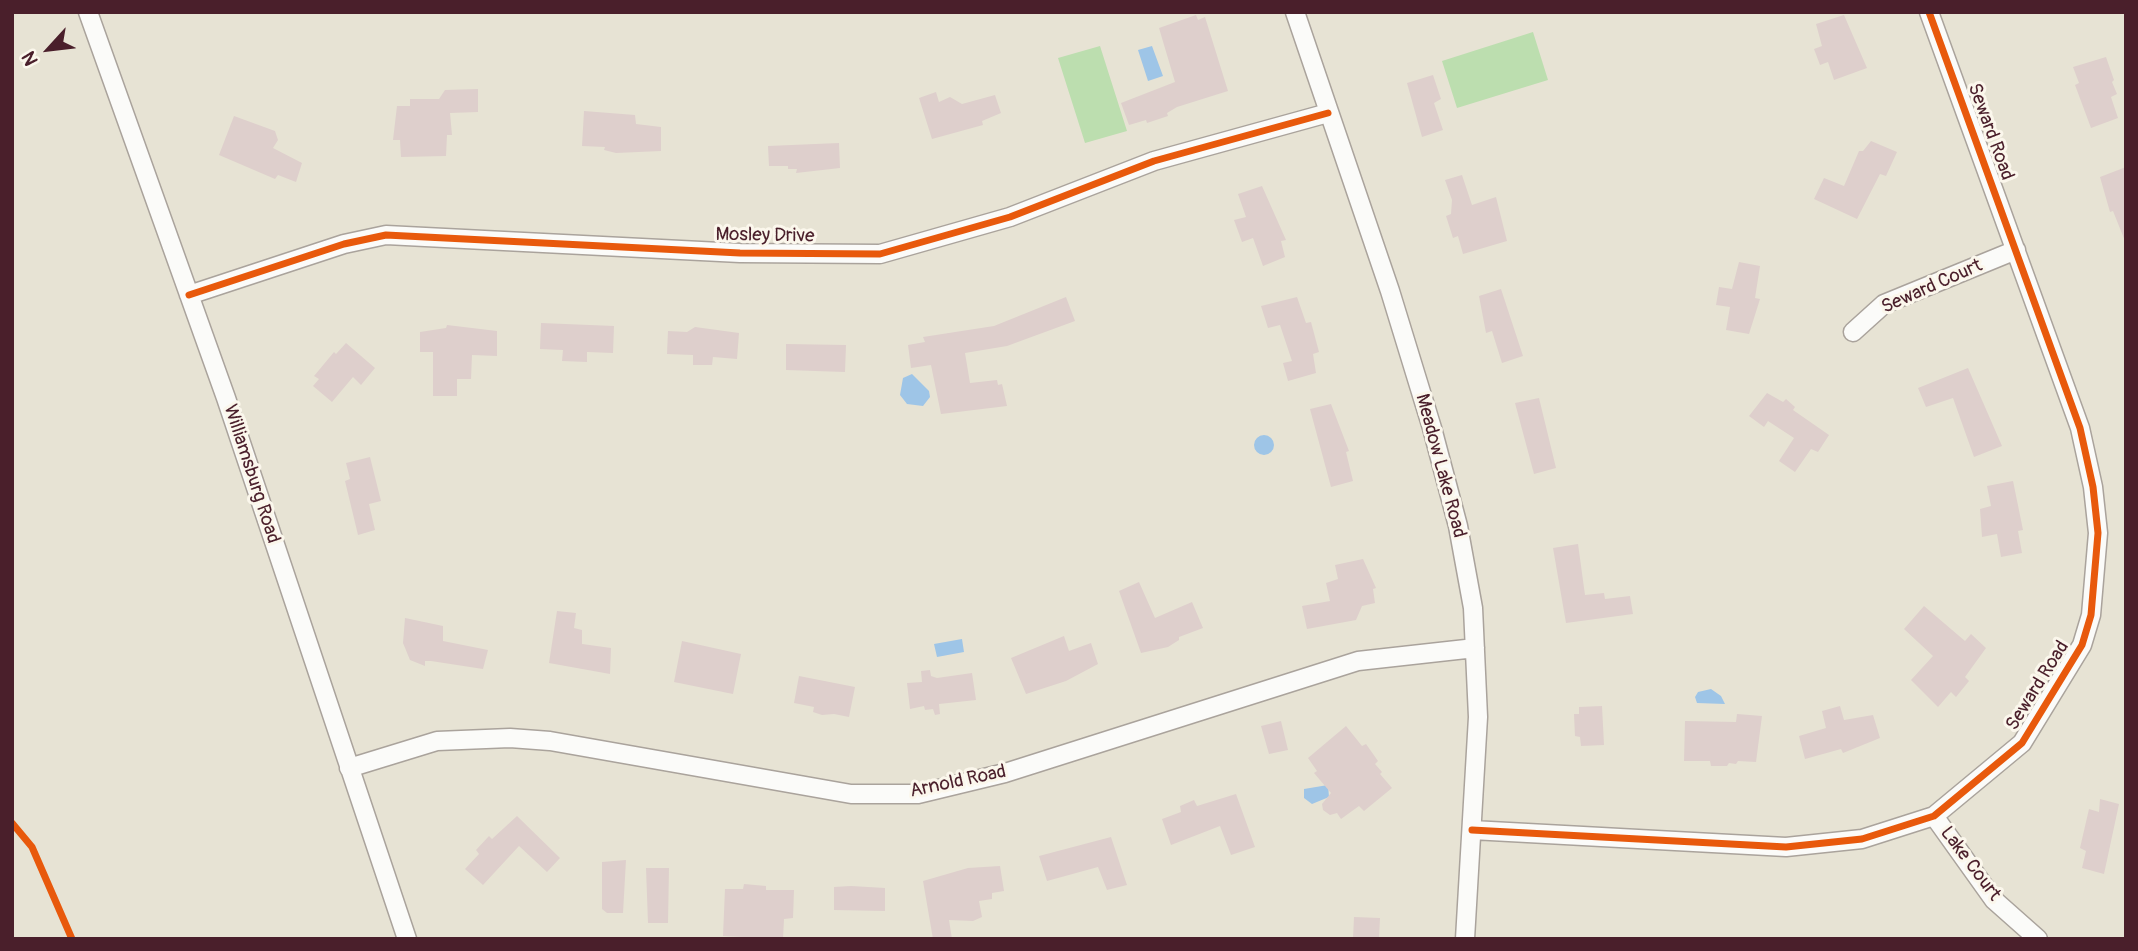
<!DOCTYPE html>
<html>
<head>
<meta charset="utf-8">
<style>
  body { margin:0 }
  #map { position:relative; width:2138px; height:951px; overflow:hidden; background:#e7e3d4; font-family:Pangolin,sans-serif }
  canvas { display:block }
  .frame { position:absolute; inset:0; border:14px solid #4a1f2b; pointer-events:none }
  .north { position:absolute; left:14px; top:14px; width:70px; height:70px; -webkit-text-stroke:5px #fbf7ec; paint-order:stroke; rotate:243deg; font-size:19px; font-weight:700; line-height:28px; text-align:center; color:#4a1f2b }
  .north::after { content:''; display:block; margin:auto; width:24px; height:32px; background:#4a1f2b; clip-path:polygon(50% 0,100% 100%,50% 72%,0 100%) }
</style>
</head>
<body>
<div id="map">
<canvas width="2138" height="951"></canvas>
<div class="frame"></div>
<div class="north">N</div>
</div>
<script>
const c = document.querySelector('canvas').getContext('2d');
c.lineJoin = 'round';
function fill(path, color) { c.fillStyle = color; c.fill(path, 'evenodd'); }
const toPath = rows => new Path2D(rows.map(r => 'M' + r).join(''));
function trace(path, color, width, dash) { c.strokeStyle = color; c.lineWidth = width; c.lineCap = dash ? 'butt' : 'round'; c.setLineDash(dash || []); c.stroke(path); }
function write(font, color, halo, rows, align = 'center') {
  c.font = font + ' Pangolin,sans-serif'; c.lineWidth = 6; c.setLineDash([]); c.textBaseline = 'middle'; c.strokeStyle = halo; c.fillStyle = color; for (const [text, x, y, turn = 0] of rows) {
    c.save(); c.translate(x, y); c.rotate((+turn || 0) * Math.PI / 180); c.textAlign = isNaN(turn) ? turn : align; if (halo) c.strokeText(text, 0, 0); c.fillText(text, 0, 0); c.restore();
  }
}
fill(toPath([
  [1533,32,1548,80,1457,108,1442,61],
  [1100,46,1127,131,1085,143,1058,58]
]), '#bcdeaf');
fill(toPath([
  [1152,46,1163,76,1148,81,1138,50],
  [912,374,929,391,930,397,923,406,907,404,900,395,903,378],
  '1254 445a10 10 0 1 1 20 0a10 10 0 1 1-20 0Z',
  [962,639,964,652,937,657,934,644],
  [1711,689,1721,696,1725,704,1697,703,1695,697,1698,692],
  [1328,785,1329,797,1312,804,1304,798,1304,789]
]), '#9ec5e7');
fill(toPath([
  [1196,15,1198,20,1205,17,1228,91,1177,107,1167,113,1168,116,1147,123,1146,120,1129,125,1121,103,1175,82,1159,28],
  [1844,15,1867,68,1834,80,1828,62,1820,65,1814,49,1822,46,1816,24],
  [2106,57,2114,80,2112,82,2117,94,2111,97,2118,118,2091,128,2075,85,2079,83,2073,67],
  [1433,75,1441,99,1434,103,1443,130,1422,137,1407,83],
  [478,89,478,112,450,113,452,135,447,135,446,156,401,157,400,140,393,140,397,106,410,106,410,99,439,99,445,90],
  [936,92,939,102,950,97,962,104,995,95,1001,113,982,121,983,125,932,139,919,98],
  [584,111,635,115,636,124,661,127,661,151,616,153,604,150,605,147,582,146],
  [234,116,275,131,278,140,273,148,302,163,296,182,278,175,275,179,219,155],
  [1871,141,1897,152,1886,176,1880,174,1857,219,1814,199,1824,178,1844,186,1859,151,1863,151],
  [839,143,840,168,796,173,797,169,788,169,788,166,769,166,768,146],
  [2126,167,2126,241,2125,241,2113,211,2110,212,2100,177],
  [1462,175,1472,205,1496,197,1507,241,1463,254,1458,236,1453,238,1446,216,1451,214,1452,200,1445,180],
  [1262,186,1286,240,1281,241,1285,257,1263,266,1253,238,1242,242,1234,220,1246,217,1238,194],
  [1739,262,1760,266,1755,298,1760,299,1749,334,1726,330,1730,307,1716,305,1719,287,1732,289],
  [1501,289,1523,356,1502,363,1492,331,1486,333,1479,296],
  [1066,297,1075,321,1007,346,965,353,970,383,997,380,998,385,1002,384,1007,406,941,414,931,365,911,368,908,345,925,342,923,337,994,326],
  [1297,297,1306,323,1311,322,1319,352,1313,354,1316,373,1288,381,1283,363,1292,361,1280,325,1268,328,1261,306],
  [541,323,614,326,613,353,587,352,587,362,562,361,563,350,540,349],
  [447,325,497,331,497,356,472,355,471,379,457,379,457,396,433,396,433,352,420,352,420,332,446,328],
  [695,327,739,333,737,359,713,357,712,365,693,365,693,355,667,354,668,331,687,332],
  [346,343,375,368,361,385,353,377,332,402,313,386,319,379,314,376,334,352,336,354],
  [786,344,846,345,845,372,786,370],
  [1968,368,2002,446,1974,457,1953,398,1926,407,1918,388],
  [1767,393,1783,402,1786,399,1795,407,1793,410,1829,435,1818,452,1811,449,1795,472,1779,461,1794,438,1768,421,1764,427,1749,416],
  [1539,398,1556,468,1534,474,1515,403],
  [1331,404,1349,451,1346,452,1353,481,1331,487,1310,409],
  [370,457,381,501,369,504,375,530,358,535,345,481,350,479,346,463],
  [2013,481,2023,530,2018,531,2022,553,2001,557,1997,534,1982,537,1980,509,1991,506,1987,486],
  [1578,544,1585,595,1604,593,1605,599,1630,596,1633,614,1566,623,1553,548],
  [1363,559,1376,588,1373,589,1375,603,1362,606,1356,620,1307,629,1302,606,1330,601,1326,583,1338,579,1335,565],
  [1139,582,1155,618,1192,602,1203,628,1179,637,1179,640,1168,647,1141,653,1119,591],
  [1924,606,1965,641,1971,634,1986,648,1965,677,1969,681,1956,697,1951,692,1938,707,1911,680,1933,656,1904,629],
  [557,611,576,613,574,628,582,630,582,644,611,648,610,674,549,663],
  [405,618,443,626,443,641,488,650,483,669,431,661,425,661,425,666,410,660,403,643],
  [1064,636,1069,651,1091,643,1098,664,1066,681,1026,694,1011,658],
  [682,641,741,654,733,694,674,682],
  [930,670,931,676,937,678,972,673,976,700,939,704,940,714,935,715,933,709,925,710,924,706,910,709,907,683,922,682,921,671],
  [799,676,855,687,849,717,834,714,822,715,813,712,814,707,794,703],
  [1602,706,1604,745,1581,746,1580,737,1575,736,1574,714,1579,714,1579,707],
  [1840,706,1844,720,1873,715,1880,738,1843,753,1841,749,1805,759,1799,736,1826,728,1822,711],
  [1737,714,1762,716,1756,762,1738,761,1736,764,1729,763,1727,766,1711,766,1710,761,1684,761,1685,721,1736,722],
  [1281,721,1288,750,1269,754,1261,726],
  [1346,726,1362,746,1366,744,1378,761,1375,764,1382,772,1380,774,1392,788,1364,811,1359,806,1341,819,1337,813,1330,815,1323,810,1322,804,1331,793,1314,773,1317,771,1308,758],
  [1236,794,1255,847,1231,855,1220,826,1171,845,1162,819,1181,812,1180,806,1194,800,1197,806],
  [2100,799,2119,804,2104,874,2082,868,2086,851,2080,848,2089,809,2099,812],
  [517,816,560,858,547,872,519,846,483,885,465,869,479,854,476,850,489,836,492,839],
  [1111,837,1127,885,1107,890,1098,867,1047,881,1039,856],
  [626,860,623,913,607,913,602,909,602,862],
  [1000,866,1004,891,992,893,992,899,979,901,982,917,973,921,949,920,952,939,933,939,923,881,968,868],
  [646,868,669,868,668,923,648,923],
  [744,884,766,886,766,890,794,890,793,918,784,919,783,939,723,936,725,889,743,889],
  [851,886,885,888,885,911,834,910,834,887],
  [1354,917,1380,918,1379,939,1353,939]
]), '#decfcc');
const minor = toPath([
  [88,12,226,398,407,939],
  [1295,12,1390,291,1432,428,1458,526,1473,608,1478,717,1465,939],
  [189,295,344,244,386,235,740,253,880,254,1010,217,1154,161,1328,113],
  [1853,332,1884,304,2016,250],
  [349,768,437,741,510,738,550,741,851,794,918,794,1005,773,1358,661,1475,648],
  [1934,816,1994,900,2038,939],
  [1472,830,1786,847,1862,839,1934,816,2022,743,2082,645,2091,615,2098,533,2093,487,2080,428,1929,12]
]);
trace(minor, '#aaa39c', 21);
trace(minor, '#fbfbf9', 18);
trace(toPath([
  [189,295,344,244,386,235,740,253,880,254,1010,217,1154,161,1328,113],
  [12,823,32,847,72,939],
  [1472,830,1786,847,1862,839,1934,816,2022,743,2082,645,2091,615,2098,533,2093,487,2080,428,1929,12]
]), '#e8590c', 7);
write('19px', '#4a1f2b', '#fbf7ec', [
  ["Seward Road",1990,132,70],
  ["Mosley Drive",765,236,1],
  ["Seward Court",1932,287,-24],
  ["Meadow Lake Road",1440,466,75],
  ["Williamsburg Road",251,474,72],
  ["Seward Road",2038,686,-58],
  ["Arnold Road",958,782,-12],
  ["Lake Court",1970,864,53]
]);
</script>
</body>
</html>
